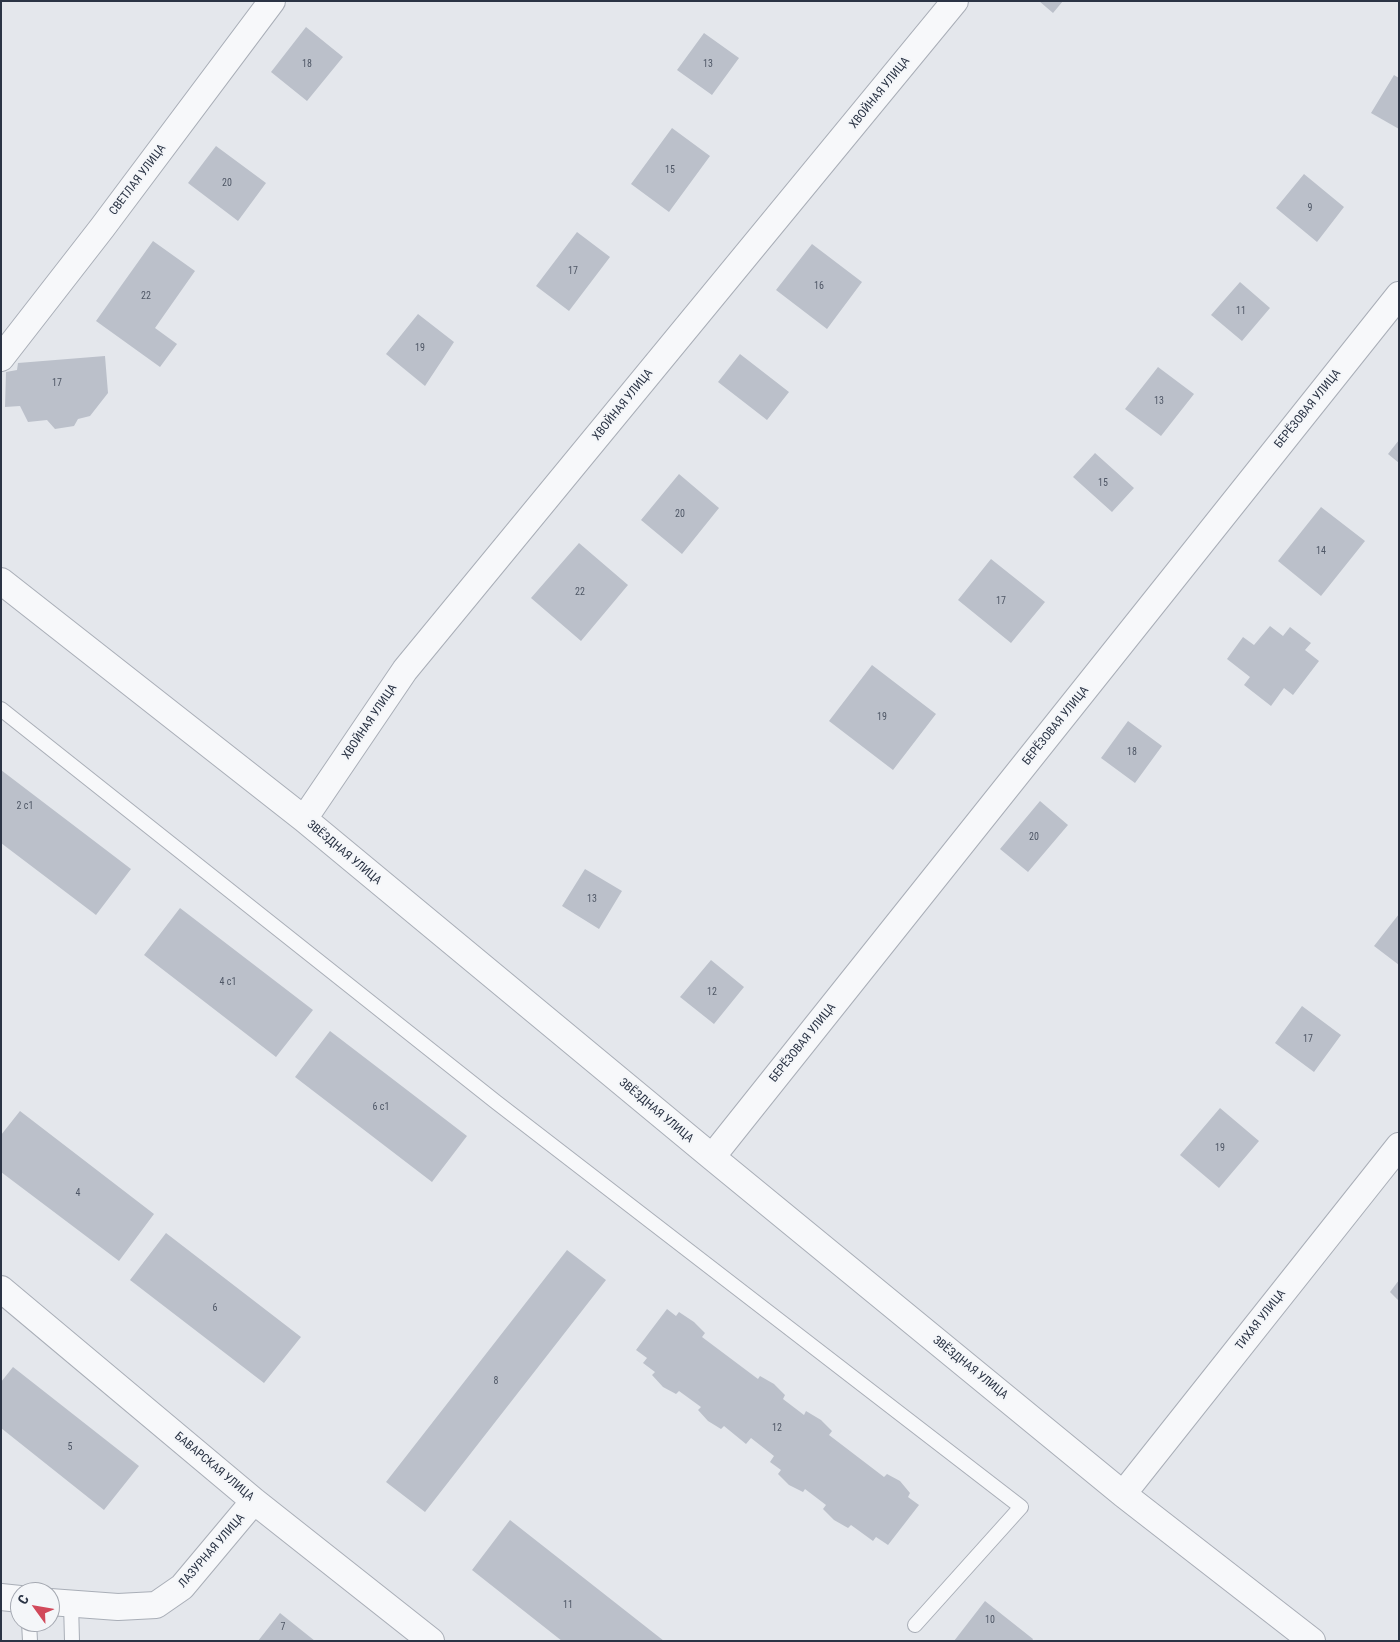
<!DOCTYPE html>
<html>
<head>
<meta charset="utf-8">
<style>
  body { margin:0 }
  #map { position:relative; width:1400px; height:1642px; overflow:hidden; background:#e4e7ec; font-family:"Roboto Condensed",sans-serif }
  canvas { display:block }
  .frame { position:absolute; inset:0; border:2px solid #2b3445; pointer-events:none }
  .north { position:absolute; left:10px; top:1582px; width:50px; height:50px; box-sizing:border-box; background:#f4f6f9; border:1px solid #a4a8b1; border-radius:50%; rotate:302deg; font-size:14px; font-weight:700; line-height:20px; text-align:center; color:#2b3445 }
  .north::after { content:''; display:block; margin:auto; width:18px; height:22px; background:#d1495b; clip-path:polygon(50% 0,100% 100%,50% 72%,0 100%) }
</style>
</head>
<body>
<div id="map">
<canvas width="1400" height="1642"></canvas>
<div class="frame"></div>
<div class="north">С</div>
</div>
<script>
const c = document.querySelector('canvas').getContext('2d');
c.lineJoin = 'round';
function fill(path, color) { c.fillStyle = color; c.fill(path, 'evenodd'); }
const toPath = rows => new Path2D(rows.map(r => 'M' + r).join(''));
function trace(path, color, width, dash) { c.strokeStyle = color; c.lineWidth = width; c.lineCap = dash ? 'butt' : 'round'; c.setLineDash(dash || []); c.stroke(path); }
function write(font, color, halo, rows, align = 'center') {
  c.font = font + ' "Roboto Condensed",sans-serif'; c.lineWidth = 4; c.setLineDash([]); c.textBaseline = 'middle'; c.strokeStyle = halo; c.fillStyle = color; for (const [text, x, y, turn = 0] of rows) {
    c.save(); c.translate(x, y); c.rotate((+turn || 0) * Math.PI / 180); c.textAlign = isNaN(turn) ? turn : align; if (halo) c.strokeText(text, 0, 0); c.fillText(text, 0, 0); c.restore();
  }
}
fill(toPath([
  [1039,1,1063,1,1053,13],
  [306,27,343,57,307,101,271,72],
  [704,33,739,58,712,95,677,70],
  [1394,75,1399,78,1399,129,1371,113],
  [672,128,710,156,669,212,631,184],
  [216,146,266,183,238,221,188,183],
  [1304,174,1344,207,1317,242,1276,208],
  [577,232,610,257,569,311,536,286],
  [153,241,195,271,155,328,177,344,160,367,96,321],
  [812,244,862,282,827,329,776,290],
  [1240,282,1270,308,1242,341,1211,315],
  [418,314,454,342,425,386,386,354],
  [740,354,789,392,767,420,718,382],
  [105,356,108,393,90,416,78,419,74,426,55,429,47,420,28,422,20,406,5,407,6,372,17,370,18,363],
  [1158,367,1194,394,1161,436,1125,409],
  [1399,440,1399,463,1388,454],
  [1095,453,1134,488,1112,512,1073,477],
  [679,474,719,508,682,554,641,520],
  [1321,507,1365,541,1321,596,1278,561],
  [579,543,628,585,581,641,531,598],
  [991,559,1045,602,1011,643,958,600],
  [1270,626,1283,636,1290,627,1311,643,1305,650,1319,661,1293,695,1284,688,1271,706,1244,685,1250,677,1227,659,1243,637,1254,645],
  [872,665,936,714,893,770,829,721],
  [1128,721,1162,746,1135,783,1101,758],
  [1,770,131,869,96,915,1,843],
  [1040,801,1068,825,1028,872,1000,849],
  [585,869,622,891,599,929,562,906],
  [180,908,313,1010,276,1057,144,955],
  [1399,914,1399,965,1374,946],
  [711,960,744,987,714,1024,680,997],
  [1302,1006,1341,1035,1314,1072,1275,1043],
  [330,1031,467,1136,432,1182,295,1077],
  [1220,1108,1259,1141,1219,1188,1180,1155],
  [20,1111,154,1214,119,1261,1,1172,1,1135],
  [166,1233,301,1337,264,1383,130,1280],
  [567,1250,606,1280,425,1512,386,1482],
  [1399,1280,1399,1301,1390,1292],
  [667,1309,676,1316,679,1312,694,1322,705,1333,702,1337,758,1379,760,1376,774,1384,785,1395,783,1399,804,1415,806,1411,821,1420,832,1431,829,1435,884,1477,887,1474,900,1481,910,1493,908,1497,919,1505,888,1545,876,1537,873,1541,851,1525,848,1528,834,1520,823,1509,826,1505,805,1489,803,1492,789,1485,778,1474,781,1470,770,1462,774,1456,751,1438,746,1444,724,1426,721,1429,708,1421,698,1410,701,1407,679,1391,676,1394,663,1387,652,1375,655,1372,643,1363,647,1358,636,1350],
  [13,1367,139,1466,104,1510,1,1428,1,1382],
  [510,1520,664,1641,562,1641,472,1570],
  [985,1601,1033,1639,1032,1641,954,1641],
  [280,1613,315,1641,258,1641]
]), '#bbc0ca');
const service = toPath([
  [1,709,496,1102,1021,1507,915,1625],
  [71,1603,72,1641],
  [29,1622,30,1641]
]);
const minor = toPath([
  [1,358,102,228,272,1],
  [1,581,304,819,712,1157,1123,1494,1312,1641],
  [304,819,405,670,955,1],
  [712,1157,1399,295],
  [1,1289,254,1501,431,1641],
  [1123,1494,1399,1146],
  [1,1597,20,1599],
  [50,1602,118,1607,156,1605,182,1587,254,1501]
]);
trace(service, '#a9aeb7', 16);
trace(minor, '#a9aeb7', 28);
trace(service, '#f7f8fa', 14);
trace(minor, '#f7f8fa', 26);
write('10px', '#4f5766', null, [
  ["18",307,64],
  ["13",708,64],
  ["15",670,170],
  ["20",227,183],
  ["9",1310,208],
  ["17",573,271],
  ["16",819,286],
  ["22",146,296],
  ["11",1241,311],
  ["19",420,348],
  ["17",57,383],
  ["13",1159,401],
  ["15",1103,483],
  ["20",680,514],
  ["14",1321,551],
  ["22",580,592],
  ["17",1001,601],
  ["19",882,717],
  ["18",1132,752],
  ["2 с1",25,806],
  ["20",1034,837],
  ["13",592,899],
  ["4 с1",228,982],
  ["12",712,992],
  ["17",1308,1039],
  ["6 с1",381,1107],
  ["19",1220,1148],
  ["4",78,1193],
  ["6",215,1308],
  ["8",496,1381],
  ["12",777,1428],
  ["5",70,1447],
  ["11",568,1605],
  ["10",990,1620],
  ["7",283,1627]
]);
write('12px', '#2b3445', '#f4f6f9', [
  ["ХВОЙНАЯ УЛИЦА",880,93,-51],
  ["СВЕТЛАЯ УЛИЦА",138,180,-53],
  ["ХВОЙНАЯ УЛИЦА",623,405,-51],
  ["БЕРЁЗОВАЯ УЛИЦА",1308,409,-51],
  ["ХВОЙНАЯ УЛИЦА",370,722,-56],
  ["БЕРЁЗОВАЯ УЛИЦА",1056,726,-51],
  ["ЗВЁЗДНАЯ УЛИЦА",344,853,40],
  ["БЕРЁЗОВАЯ УЛИЦА",803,1043,-51],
  ["ЗВЁЗДНАЯ УЛИЦА",656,1111,40],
  ["ТИХАЯ УЛИЦА",1261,1320,-52],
  ["ЗВЁЗДНАЯ УЛИЦА",970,1368,39],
  ["БАВАРСКАЯ УЛИЦА",214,1467,40],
  ["ЛАЗУРНАЯ УЛИЦА",212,1551,-49]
]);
</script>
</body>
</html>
